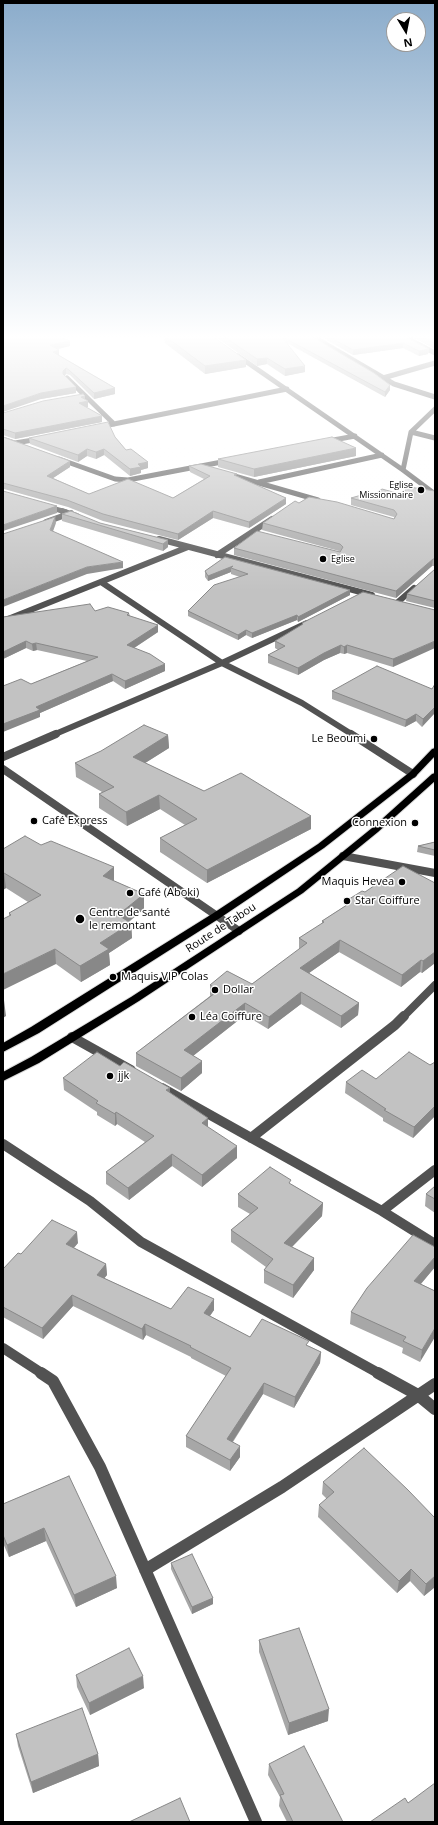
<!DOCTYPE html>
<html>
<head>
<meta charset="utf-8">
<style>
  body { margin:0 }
  #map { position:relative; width:438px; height:1825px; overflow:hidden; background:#fff; font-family:"Open Sans",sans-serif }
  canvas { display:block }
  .frame { position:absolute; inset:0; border:4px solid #000; pointer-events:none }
  .north { position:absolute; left:386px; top:12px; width:40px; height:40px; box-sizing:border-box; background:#fff; border:1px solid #999; border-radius:50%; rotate:170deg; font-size:11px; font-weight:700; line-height:16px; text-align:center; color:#000 }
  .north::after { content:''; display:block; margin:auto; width:14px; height:18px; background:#000; clip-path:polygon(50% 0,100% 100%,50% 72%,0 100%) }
</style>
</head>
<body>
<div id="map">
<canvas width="438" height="1825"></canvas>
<div class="frame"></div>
<div class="north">N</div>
</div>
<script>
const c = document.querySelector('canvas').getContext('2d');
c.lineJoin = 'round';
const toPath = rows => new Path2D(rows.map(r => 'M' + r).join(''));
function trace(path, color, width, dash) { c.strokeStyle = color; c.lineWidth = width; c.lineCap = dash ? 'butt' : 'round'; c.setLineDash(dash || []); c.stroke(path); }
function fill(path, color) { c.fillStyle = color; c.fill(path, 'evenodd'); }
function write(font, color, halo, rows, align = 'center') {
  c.font = font + ' "Open Sans",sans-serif'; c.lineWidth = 3; c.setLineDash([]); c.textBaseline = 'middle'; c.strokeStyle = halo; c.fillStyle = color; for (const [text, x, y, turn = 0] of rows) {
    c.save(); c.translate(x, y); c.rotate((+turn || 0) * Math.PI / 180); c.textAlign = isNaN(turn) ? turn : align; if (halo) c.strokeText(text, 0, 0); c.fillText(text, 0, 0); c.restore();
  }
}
const primary = toPath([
  [435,748,435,756,416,776,324,848,220,918,39,1033,3,1052,3,1043,31,1027,212,914,318,844,410,772,432,749,435,748],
  [435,773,435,781,378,832,303,893,139,1001,39,1063,3,1081,3,1072,31,1057,131,997,297,889,372,828,432,774,435,773]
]);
trace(primary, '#dbdbdb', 2);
trace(toPath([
  [312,336,394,384,435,397],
  [403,336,435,353],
  [238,356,403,470,435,494],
  [67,378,114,424],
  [383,378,435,363],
  [99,427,287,389],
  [411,432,435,438],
  [3,439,15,443,39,439],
  [328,441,355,436],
  [59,459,115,479,128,480,227,461],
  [403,470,411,432,435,409],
  [231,475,318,500],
  [259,482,382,455],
  [48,507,66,512]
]), '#525252', 5);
trace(toPath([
  [62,511,77,516],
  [46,522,71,513],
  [159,539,372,595],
  [217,555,272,519],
  [101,582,222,663,302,703,353,735],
  [398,602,414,588],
  [3,621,188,547],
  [53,735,222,663,307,623]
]), '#525252', 6);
trace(toPath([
  [351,734,413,774],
  [3,757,56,734],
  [343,856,435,873],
  [403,1017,435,985]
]), '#525252', 8);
trace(toPath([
  [72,1037,131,1070],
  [162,1088,382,1211,435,1244],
  [251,1138,395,1025,404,1016],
  [3,1144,90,1201,141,1242,380,1374],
  [382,1211,435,1170],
  [3,1348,43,1374]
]), '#525252', 10);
trace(toPath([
  [41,1373,53,1381,100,1467,256,1822],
  [378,1373,418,1395,435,1409],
  [145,1570,282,1487,435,1384]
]), '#525252', 12);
trace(toPath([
  [3,769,239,931]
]), '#525252', 8);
fill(primary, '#000');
fill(toPath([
  [3,336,70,341,70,346,57,349,59,350,59,355,115,388,115,394,94,399,70,375,66,374,65,375,76,393,41,399],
  [164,336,212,336,246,367,205,374,165,343],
  [214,336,281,336,390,390,385,397,287,343,305,372,285,376,267,364,257,366],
  [320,336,403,336,429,349,428,354,419,356,403,348,353,355],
  [410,336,435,336,435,349],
  [85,396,85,400,88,407,86,407,102,422,15,439,3,435,3,413],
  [3,437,70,461,70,467,53,478,89,494,173,498,204,479,190,472,189,466,237,476,286,504,249,528,213,518,178,540,103,521,68,507,4,489,3,489],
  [115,437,126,450,148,468,141,470,141,473,130,476,104,455,96,459,87,456,78,462,30,444,29,438],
  [356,448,356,456,254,477,218,467,218,459],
  [435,491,435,566,432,566,396,598,234,555,234,548,340,552,339,551,262,530,263,523,299,503,394,519,394,517,351,505,351,498],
  [62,514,100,523,168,540,168,547,163,551,62,521],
  [225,557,350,590,350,595,298,622,297,620,252,638,246,635,238,640,188,616,188,611,240,577,231,574,231,572,208,581,205,577,205,571],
  [435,569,435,608,406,601,407,594],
  [435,610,393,667,347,653,344,654,340,653,324,660,298,675,268,663,268,655,278,650,275,648,275,641,302,625,302,623],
  [95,611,129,613,130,616,158,632,134,648,165,671,125,689,113,681,40,713,40,717,31,684,87,661,37,650,33,651,26,648,3,659,3,617],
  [432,689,422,727,416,721,405,727,332,699,332,691],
  [168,735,169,748,145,763,204,791,311,816,311,829,207,883,160,852,160,838,185,825,160,809,127,826,99,808,99,794,102,792,76,777,75,763],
  [435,842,435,856,417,852,418,846],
  [41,845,114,867,114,881,144,894,144,909,129,922,131,923,132,938,109,953,110,965,81,982,56,964,9,916,9,913,28,902,6,888,3,890,3,849],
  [435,883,435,963,422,973,420,972,401,987,339,952,309,973,359,1003,358,1015,341,1028,301,1004,268,1029,245,1015,193,1056,202,1073,181,1091,136,1066,136,1053,210,996,210,985,252,984,299,950,299,938,322,924,322,921,345,906,346,901,365,892],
  [435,1062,435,1116,413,1138,383,1121,383,1118,345,1093,346,1082,376,1079,430,1065],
  [120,1066,170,1088,170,1093,208,1127,237,1158,202,1187,172,1166,129,1200,106,1184,106,1172,145,1142,117,1124,115,1126,97,1115,97,1112,64,1090,63,1078],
  [291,1184,323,1203,322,1216,292,1247,314,1258,314,1270,293,1298,264,1283,264,1270,266,1267,231,1242,231,1230,250,1214,238,1207,238,1194],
  [435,1186,435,1213,425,1206,426,1194],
  [78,1243,74,1248,106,1264,107,1275,104,1278,171,1309,214,1310,210,1316,250,1337,309,1346,321,1352,320,1363,294,1408,263,1394,233,1442,240,1457,230,1471,186,1447,186,1436,226,1376,191,1358,191,1357,146,1335,143,1340,73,1306,43,1339,3,1317,3,1269,21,1254],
  [435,1247,435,1267,421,1284,435,1291,420,1362,402,1353,403,1348,350,1324,351,1312],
  [69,1476,117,1588,76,1607,46,1541,9,1557,3,1543,3,1504],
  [323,1482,435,1518,435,1517,435,1587,424,1596,410,1581,397,1593,318,1517,319,1505,327,1499,322,1494],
  [171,1563,213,1604,192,1614,171,1569],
  [259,1640,328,1721,288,1735,259,1652],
  [76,1675,144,1688,90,1715,77,1687],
  [16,1734,98,1754,99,1766,33,1793,18,1746],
  [269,1764,343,1822,287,1822,279,1806,280,1797,268,1775]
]), '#a7a7a7');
fill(toPath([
  [70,341,70,346,50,351,50,345],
  [403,343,403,348,353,355,353,350],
  [429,349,428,354,419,356,419,351],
  [59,350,59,356,53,352],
  [267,358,267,364,257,366,257,359],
  [246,360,246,367,205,374,205,366],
  [305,366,305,372,285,376,285,369],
  [66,368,66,374,63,377,63,371],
  [390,385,390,390,385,397,385,392],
  [76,387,76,393,41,399,3,412,3,406,41,393],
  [115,388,115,394,94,399,94,393],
  [85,396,85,402,88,401,88,407,79,409,79,403,81,397],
  [102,416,102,422,15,439,15,433],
  [356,448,356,456,254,477,254,469],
  [87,449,87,456,78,462,78,455],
  [104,449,104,455,96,459,96,452],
  [70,461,70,467,47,482,47,476],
  [148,462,148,468,141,470,141,473,130,476,130,469,138,464],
  [3,483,4,483,4,489,3,489],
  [286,498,286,504,249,528,249,522],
  [57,506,57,513,3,531,3,525],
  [213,511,213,518,178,540,178,534],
  [55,517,56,523,51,537,50,530],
  [168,540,168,547,163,551,163,544],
  [433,559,432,566,396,598,396,591],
  [123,562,123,568,87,574,3,607,3,600,87,567],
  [233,566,231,568,231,572,208,581,208,576],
  [350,590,350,595,298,622,298,617],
  [297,615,297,620,252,638,252,633],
  [158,625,158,632,128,652,127,645],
  [246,630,246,635,238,640,238,635],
  [26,641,26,648,3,659,3,652],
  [435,641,435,648,393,667,393,659],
  [36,643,37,650,33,651,32,644],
  [341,645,340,653,324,660,298,675,298,668,324,653],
  [347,645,347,653,344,654,344,647],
  [165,664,165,671,125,689,125,681],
  [112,674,113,681,40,713,40,717,3,732,3,724,36,707],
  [435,707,435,713,422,727,423,719],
  [416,714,416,721,405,727,406,720],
  [168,735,169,748,134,770,133,757],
  [159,795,160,809,127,826,126,812],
  [311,816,311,829,207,883,207,870],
  [114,867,114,882,103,876],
  [4,873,6,888,3,890,3,874],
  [144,894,144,909,118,930,118,915],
  [131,923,132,938,109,953,110,965,81,982,80,966,100,943],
  [340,940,339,952,299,980,300,968],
  [55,949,56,964,3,990,3,974],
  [435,952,435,963,422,973,423,961],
  [421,960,420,972,401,987,402,975],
  [301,992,301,1004,268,1029,269,1017],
  [4,1000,6,1016,3,1018,3,1001],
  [245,1003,245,1015,184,1063,184,1050],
  [359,1003,358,1015,341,1028,341,1016],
  [202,1061,202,1073,181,1091,181,1078],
  [170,1088,170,1100,166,1090],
  [435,1106,435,1116,413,1138,414,1127],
  [116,1112,117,1124,115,1126,115,1114],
  [208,1118,208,1130,202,1123],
  [237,1146,237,1158,202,1187,202,1175],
  [172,1154,172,1166,129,1200,128,1188],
  [323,1203,322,1216,284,1255,284,1243],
  [77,1232,78,1243,67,1255,66,1244],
  [435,1257,435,1267,413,1293,414,1281],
  [314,1258,314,1270,293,1298,293,1285],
  [106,1264,107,1275,98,1286,97,1275],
  [72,1295,73,1306,43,1339,42,1328],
  [214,1299,214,1310,204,1324,204,1313],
  [145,1324,146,1335,143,1340,142,1329],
  [435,1328,435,1337,420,1362,422,1350],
  [321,1352,320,1363,294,1408,295,1397],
  [264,1383,263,1394,227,1450,227,1439],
  [240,1446,240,1457,230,1471,230,1460],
  [44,1528,46,1541,9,1557,7,1545],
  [411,1569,410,1581,397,1593,399,1581],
  [116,1576,117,1588,76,1607,74,1595],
  [435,1576,435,1587,424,1596,426,1584],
  [213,1598,213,1604,192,1614,192,1607],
  [143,1676,144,1688,90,1715,89,1703],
  [329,1709,328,1721,288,1735,289,1723],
  [98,1754,99,1766,33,1793,31,1782]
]), '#888');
const building = toPath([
  [3,336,58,336,70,341,50,345,59,350,53,352,115,388,94,393,69,370,66,368,63,371,63,374,76,387,41,393,3,406,3,336],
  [165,336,212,336,246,360,205,366,165,336],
  [223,336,281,336,305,366,285,369,267,358,257,359,223,336],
  [281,336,311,336,374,373,390,385,385,392,281,336],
  [328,336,403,336,429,349,419,351,403,343,353,350,328,336],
  [420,336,435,336,435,344,420,336],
  [83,394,85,396,81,397,88,401,79,403,102,416,15,433,3,429,3,413,43,401,83,394],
  [108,422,115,437,126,450,131,449,148,462,138,464,141,467,130,469,104,449,96,452,87,449,78,455,29,438,108,422],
  [3,437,70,461,47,476,89,494,128,479,173,498,210,476,189,466,201,464,237,474,234,475,286,498,249,522,213,511,178,534,103,514,67,500,3,483,3,437],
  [332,437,356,448,254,469,218,459,332,437],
  [409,487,435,491,435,559,433,559,396,591,234,548,257,531,340,552,343,547,340,544,263,523,295,501,299,503,309,497,337,502,394,519,397,514,394,510,351,498,365,494,371,497,382,489,400,494,409,487],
  [3,491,57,506,3,525,3,491],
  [71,511,100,523,168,540,163,544,62,514,71,511],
  [55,517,50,530,123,562,87,567,3,600,3,534,55,517],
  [225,557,350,590,298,617,297,615,252,633,246,630,238,635,188,611,214,585,248,574,231,568,233,566,208,576,205,571,225,557],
  [435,569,435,601,407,594,435,569],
  [363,592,435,610,435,641,393,659,347,645,344,647,341,645,324,653,298,668,268,655,285,646,275,641,303,624,302,623,363,592],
  [90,604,95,611,108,607,129,613,127,615,158,625,127,645,150,654,165,664,125,681,112,674,36,707,40,710,3,724,3,686,21,679,31,684,98,657,36,643,32,644,26,641,3,652,3,617,90,604],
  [377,666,432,689,435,684,435,707,423,719,416,714,406,720,332,691,377,666],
  [144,725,168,735,133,757,204,791,241,773,311,816,207,870,160,838,197,819,159,795,126,812,99,794,114,787,75,763,101,751,144,725],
  [25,836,41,845,51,841,114,867,103,876,144,894,118,915,131,923,100,943,109,949,80,966,55,949,3,974,3,919,11,915,9,913,41,895,4,873,3,874,3,849,25,836],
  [435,842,435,850,418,846,435,842],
  [403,866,435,883,435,952,423,961,421,960,402,975,340,940,300,968,359,1003,341,1016,301,992,269,1017,245,1003,184,1050,202,1061,181,1078,136,1053,219,990,210,985,227,971,252,984,307,943,299,938,324,922,322,921,350,903,346,901,362,891,365,892,403,866],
  [97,1052,120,1066,124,1062,170,1088,166,1090,208,1118,202,1123,237,1146,202,1175,172,1154,128,1188,106,1172,154,1136,116,1112,115,1114,96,1103,98,1101,63,1078,97,1052],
  [409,1052,430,1065,435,1062,435,1106,414,1127,384,1110,386,1109,346,1082,362,1070,376,1079,409,1052],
  [270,1167,291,1180,289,1183,323,1203,284,1243,314,1258,293,1285,264,1270,273,1259,231,1230,258,1208,238,1194,270,1167],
  [435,1186,435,1199,426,1194,435,1186],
  [52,1220,77,1232,66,1244,106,1264,97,1275,171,1309,188,1287,214,1299,204,1313,250,1337,262,1319,309,1341,306,1345,321,1352,295,1397,264,1383,227,1439,240,1446,230,1460,186,1436,231,1368,190,1347,191,1346,145,1324,142,1329,72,1295,42,1328,3,1307,3,1269,18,1253,21,1254,52,1220],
  [413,1235,435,1247,435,1257,414,1281,435,1291,435,1328,422,1350,403,1341,406,1337,351,1312,367,1288,413,1235],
  [364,1448,408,1490,435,1518,435,1517,435,1576,426,1584,411,1569,399,1581,319,1505,334,1492,323,1482,364,1448],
  [69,1476,116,1576,74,1595,44,1528,7,1545,3,1535,3,1504,69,1476],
  [192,1554,213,1598,192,1607,171,1563,192,1554],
  [299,1628,329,1709,289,1723,259,1640,299,1628],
  [129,1648,143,1676,89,1703,76,1675,129,1648],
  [82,1708,98,1754,31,1782,16,1734,82,1708],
  [304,1746,343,1822,293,1822,280,1795,284,1794,269,1764,304,1746],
  [435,1783,435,1822,370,1822,405,1798,408,1803,435,1783],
  [180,1798,190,1822,129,1822,180,1798]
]);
fill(building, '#c2c2c2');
trace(building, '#888', 1);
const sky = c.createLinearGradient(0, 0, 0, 591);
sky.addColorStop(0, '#8baccb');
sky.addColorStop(0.57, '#fff');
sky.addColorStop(1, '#ffffff00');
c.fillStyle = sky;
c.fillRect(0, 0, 438, 591);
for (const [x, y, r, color] of [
  [421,490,4,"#000"],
  [323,559,4,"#000"],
  [374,739,4,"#000"],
  [34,821,4,"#000"],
  [415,823,4,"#000"],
  [402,882,4,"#000"],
  [130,893,4,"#000"],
  [347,901,4,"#000"],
  [80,919,5,"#000"],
  [113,977,4,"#000"],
  [215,990,4,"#000"],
  [192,1017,4,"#000"],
  [110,1076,4,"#000"]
]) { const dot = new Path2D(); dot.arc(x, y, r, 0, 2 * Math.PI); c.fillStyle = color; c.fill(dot); trace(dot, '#fff', 1.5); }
write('9px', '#000', '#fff', [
  ["Eglise",413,485],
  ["Missionnaire",413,495],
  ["Eglise",331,559,"left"]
], 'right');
write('11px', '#000', '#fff', [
  ["Le Beoumi",366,739,"right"],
  ["Café Express",42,821],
  ["Connexion",407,823,"right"],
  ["Maquis Hevea",394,882,"right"],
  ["Café (Aboki)",138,893],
  ["Star Coiffure",355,901],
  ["Centre de santé",89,913],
  ["le remontant",89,926],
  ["Maquis VIP Colas",121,977],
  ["Dollar",223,990],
  ["Léa Coiffure",200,1017],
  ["jjk",118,1076]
], 'left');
write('11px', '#000', '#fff', [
  ["Route de Tabou",221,928,-33]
]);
</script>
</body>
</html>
